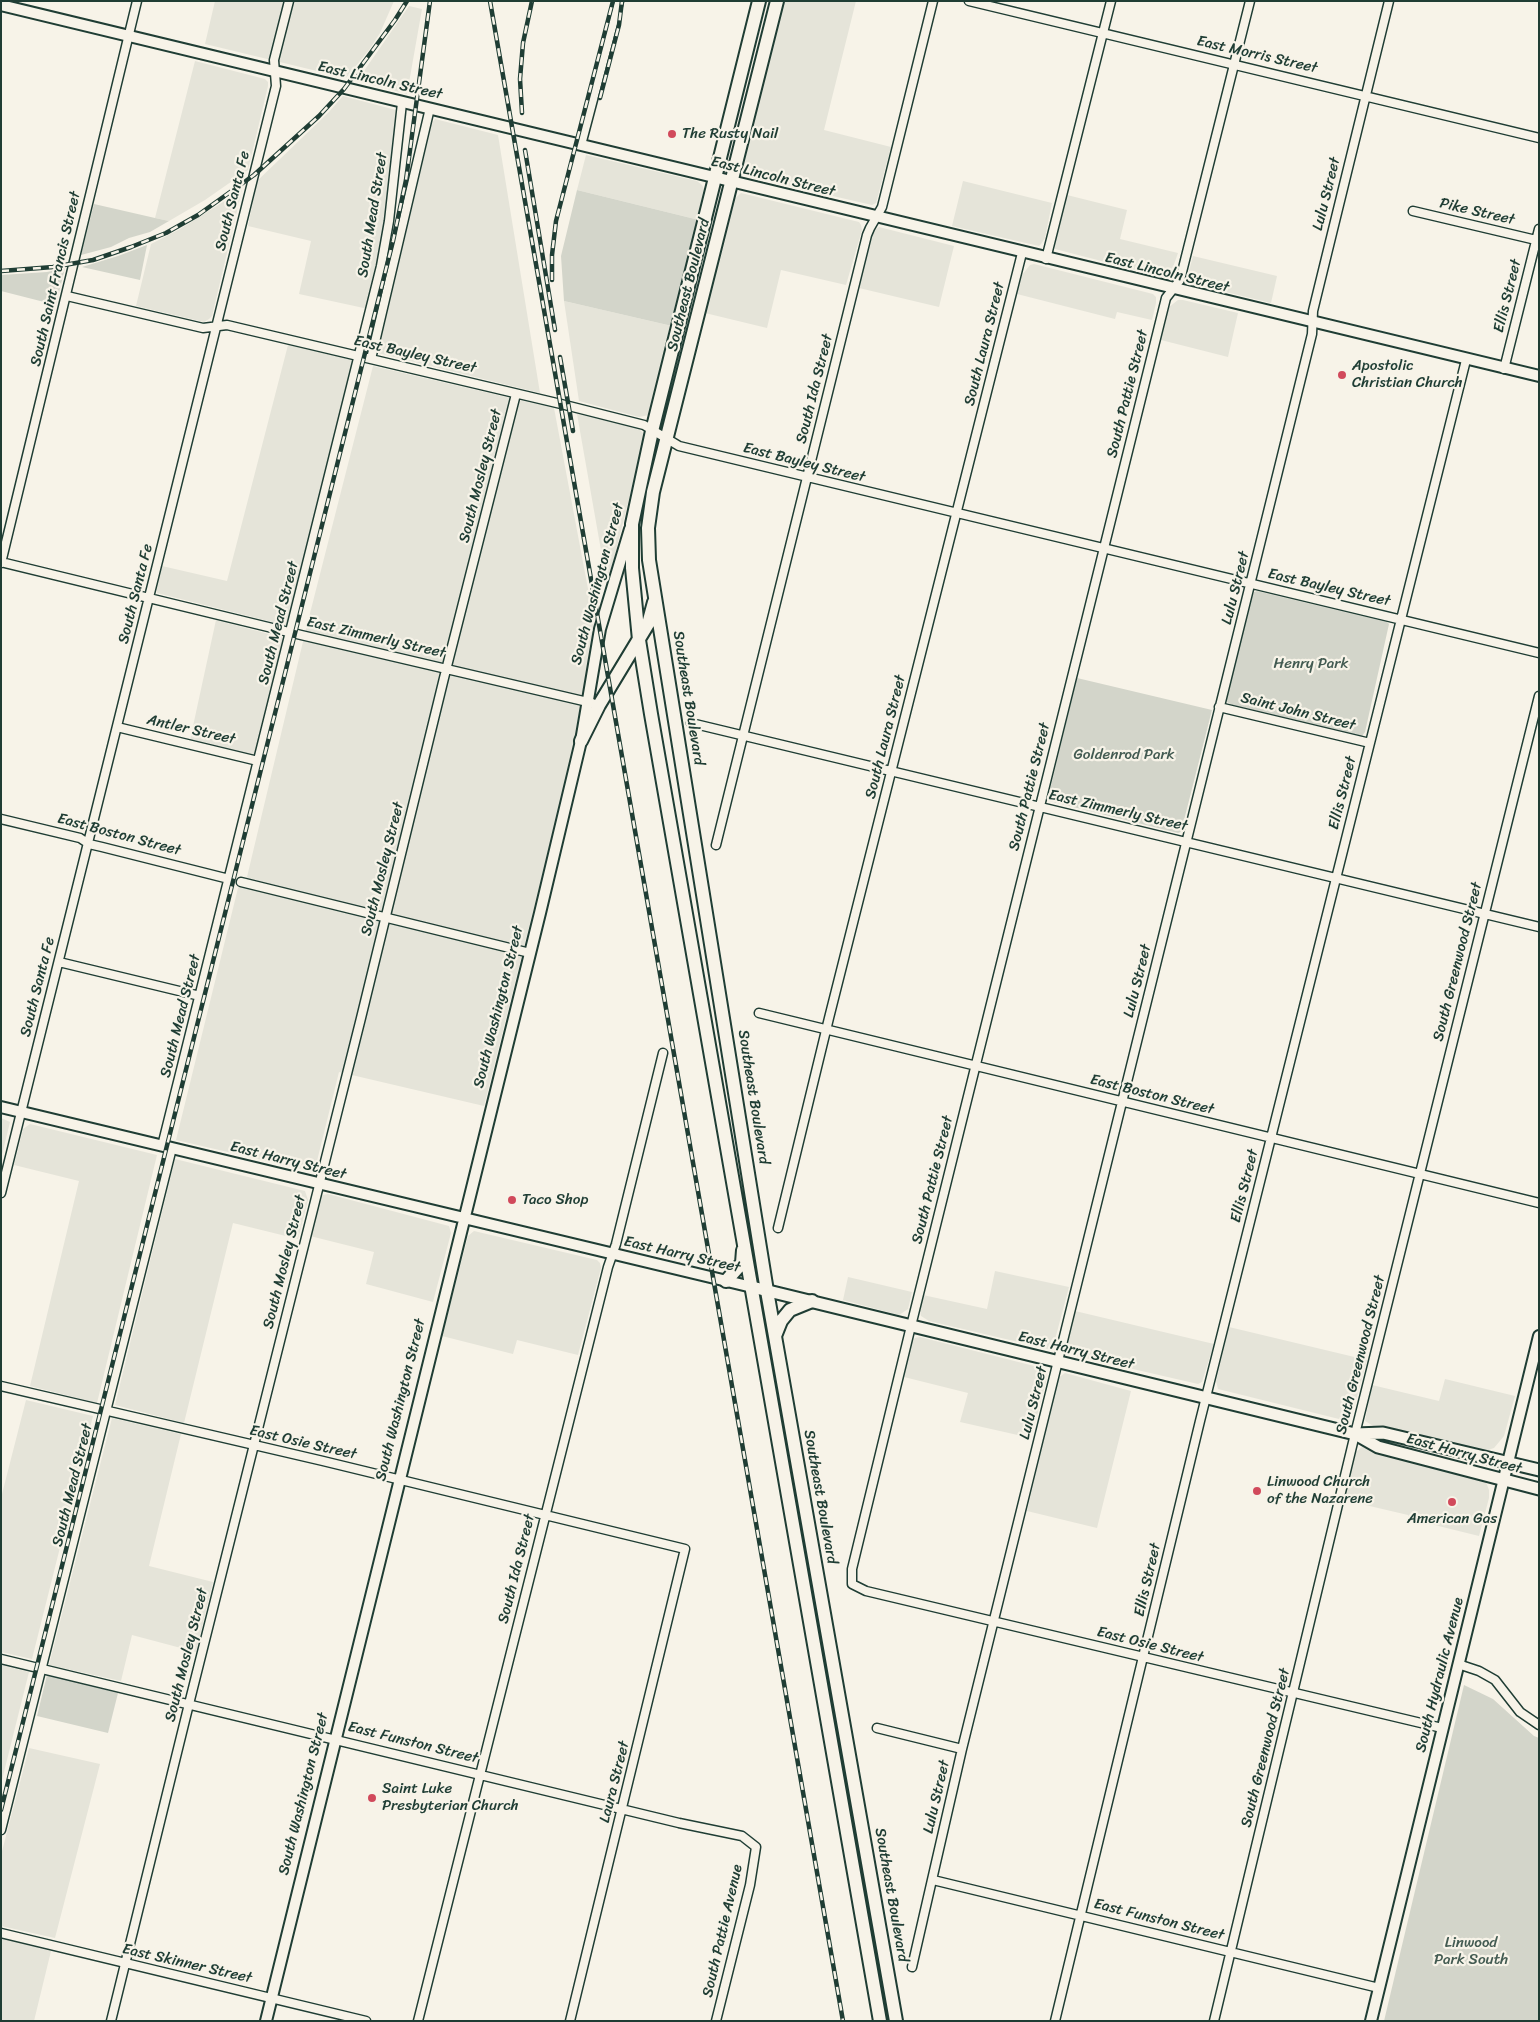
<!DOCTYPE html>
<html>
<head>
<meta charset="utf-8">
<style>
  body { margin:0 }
  #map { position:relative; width:1540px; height:2022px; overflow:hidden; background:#f7f3e8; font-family:Sriracha,sans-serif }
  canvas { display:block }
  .frame { position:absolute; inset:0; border:2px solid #1f3d34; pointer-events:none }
</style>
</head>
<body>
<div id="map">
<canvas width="1540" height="2022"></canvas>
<div class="frame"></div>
</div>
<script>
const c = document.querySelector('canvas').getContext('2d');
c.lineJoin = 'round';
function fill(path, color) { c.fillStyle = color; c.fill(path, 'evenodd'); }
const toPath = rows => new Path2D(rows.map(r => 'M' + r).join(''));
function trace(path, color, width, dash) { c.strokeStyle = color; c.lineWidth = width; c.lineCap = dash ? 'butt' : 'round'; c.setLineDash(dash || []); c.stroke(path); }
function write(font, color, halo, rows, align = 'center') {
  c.font = font + ' Sriracha,sans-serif'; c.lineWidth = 4.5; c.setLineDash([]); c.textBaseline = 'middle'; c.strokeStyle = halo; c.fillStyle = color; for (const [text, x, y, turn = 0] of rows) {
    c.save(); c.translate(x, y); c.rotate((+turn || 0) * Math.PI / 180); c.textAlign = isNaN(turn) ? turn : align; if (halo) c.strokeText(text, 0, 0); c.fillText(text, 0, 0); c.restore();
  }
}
fill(toPath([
  [215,1,394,1,380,33,369,50,346,78,205,44],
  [782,1,856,1,824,130,891,147,876,203,872,205,750,177,745,173,743,161],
  [409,6,422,9,407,94,357,81],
  [195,61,265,79,268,82,268,86,248,170,205,200,169,221,155,218],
  [343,96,407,113,393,226,373,310,299,294,311,241,248,226,257,181,328,113],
  [435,119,498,135,540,393,378,353,432,123],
  [586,155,697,181,702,185,706,193,699,220,577,190],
  [963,181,1052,203,1045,238,1041,244,1039,246,952,226],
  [242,190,212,316,209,319,204,322,136,306,151,244,180,229],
  [741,193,859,222,861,225,862,230,846,285,781,270,767,328,705,313,732,201],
  [1067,195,1127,210,1120,239,1178,253,1170,276,1167,278,1055,249,1054,245],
  [879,227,954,246,939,307,859,288,871,236,876,229],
  [1193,256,1277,276,1271,303,1193,284,1189,281,1187,278],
  [1034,264,1153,294,1156,297,1156,303,1152,320,1117,312,1115,319,1017,294,1022,275,1030,265],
  [1178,300,1183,300,1238,313,1228,357,1161,340,1169,307],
  [564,301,672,326,652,410,649,415,639,417,579,401],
  [288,345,354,360,288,626,161,594,157,593,157,589,162,566,227,581],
  [373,366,554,408,595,626,577,723,576,740,484,1106,339,1072,316,1165,314,1169,310,1171,176,1140,238,888,247,877,306,629],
  [577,414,638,428,644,434,644,440,610,574,605,573],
  [216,620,284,638,255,757,190,740],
  [1,1118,10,1122,1,1159],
  [30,1124,157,1155,97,1403,30,1386,79,1181,14,1165,23,1129],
  [175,1159,305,1191,308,1200,298,1239,233,1223,184,1423,115,1405],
  [328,1194,449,1226,451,1233,433,1302,366,1284,374,1252,310,1236,320,1198,323,1195],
  [474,1231,597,1260,600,1263,601,1268,578,1355,517,1340,513,1354,442,1336,468,1236],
  [995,1271,1069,1287,1053,1347,1048,1349,929,1321,921,1316,920,1311,923,1295,987,1309],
  [848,1277,912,1292,908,1309,899,1315,843,1300],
  [1075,1311,1214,1344,1202,1382,1198,1384,1072,1355,1067,1351,1067,1346],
  [1229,1327,1367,1360,1352,1415,1343,1420,1218,1389,1216,1381],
  [920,1337,1042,1368,1047,1371,1046,1382,1031,1438,960,1422,968,1393,904,1377,912,1341,915,1338],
  [1065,1373,1131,1391,1097,1528,1027,1511,1058,1378],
  [1445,1379,1515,1396,1504,1436,1494,1448,1485,1451,1375,1427,1365,1421,1372,1385,1439,1401],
  [26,1400,93,1416,32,1659,1,1652,1,1498],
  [112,1418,181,1434,149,1566,213,1582,196,1652,132,1635,121,1681,49,1665],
  [1362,1447,1478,1478,1486,1482,1489,1490,1489,1498,1479,1536,1410,1519,1408,1515,1344,1500,1356,1452],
  [1,1665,29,1672,1,1784],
  [29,1748,100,1764,55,1938,1,1926,1,1855],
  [1,1938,51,1951,34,2021,1,2021]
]), '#e5e4d9');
fill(toPath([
  [577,190,699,220,672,326,564,301,561,256],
  [94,204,155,218,169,221,150,232,129,238,111,247,81,255],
  [147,245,140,280,82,267,118,256],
  [65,268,56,305,1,291,1,275,47,272],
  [1257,591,1387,622,1389,624,1365,732,1362,736,1232,705,1227,702,1227,697,1252,597,1254,592],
  [1077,678,1212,710,1181,832,1178,833,1049,801,1048,798],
  [47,1675,118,1693,108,1733,37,1716],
  [1464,1685,1493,1699,1534,1736,1539,1738,1539,2021,1384,2021]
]), '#d3d5ca');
const minor = toPath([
  [969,1,1539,138],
  [1250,1,1180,280,1166,298,1107,536,911,1326,852,1569,852,1584,866,1591,1442,1728],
  [581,145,619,1],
  [1413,211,1536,240],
  [1046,259,1111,1],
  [67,296,203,328,227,325,561,404,644,425,679,446,1539,653],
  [371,359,430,108],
  [1504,369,1539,229],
  [1,562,301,635,592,703],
  [1,563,137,1],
  [1219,707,1370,743],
  [691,723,1539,927],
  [117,727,258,761],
  [1,819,80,838,89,844,102,847,229,879],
  [716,845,867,235,870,228,882,207,933,1],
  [241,882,530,953],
  [59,962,200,996],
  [759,1013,1539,1203],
  [162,1146,381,266,389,221,402,103],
  [1,1193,276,86,274,60,289,1],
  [778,1228,829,1018,1022,253],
  [1,1386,323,1461,685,1549,570,2021],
  [1,1659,679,1823,742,1836,756,1847,750,1885,716,2021],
  [1458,1664,1479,1671,1495,1680,1520,1712,1539,1725],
  [877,1728,962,1749],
  [1,1830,172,1148],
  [933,1880,1379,1988],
  [1,1933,366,2021],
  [912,1967,962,1749,1312,334,1313,311,1389,1],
  [111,2021,189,1704,361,1018,444,678,516,394],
  [418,2021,608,1267,616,1244,663,1053],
  [1055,2021,1200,1421,1466,360],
  [1214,2021,1355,1434,1539,696]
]);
const tertiary = toPath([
  [1,5,1539,376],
  [1,1107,752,1287],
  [266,2021,540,913,581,741,600,629,630,529],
  [1371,2021,1539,1336]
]);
const secondary = toPath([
  [752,1287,1355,1434,1383,1433,1539,1470],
  [1357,1435,1378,1447,1539,1489]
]);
const primary = toPath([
  [759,1,652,431,632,524,632,568,639,640,651,714,880,2021],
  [777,1,653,492,648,528,649,560,767,1291,896,2021],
  [581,741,599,705,648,624,654,602],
  [726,1281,742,1263,743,1250],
  [775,1336,781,1321,790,1310,812,1301]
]);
trace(minor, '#1f3d34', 11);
trace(tertiary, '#1f3d34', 14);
trace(secondary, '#1f3d34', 15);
trace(primary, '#1f3d34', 16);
trace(minor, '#f7f3e8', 8);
trace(tertiary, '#f7f3e8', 10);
trace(secondary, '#f7f3e8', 11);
trace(primary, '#f7f3e8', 12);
const rail = toPath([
  [490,1,843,2021],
  [600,98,619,25,622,1],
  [522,113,520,79,523,43,532,1],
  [525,150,555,330],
  [1,271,53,267,93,260,131,247,166,233,198,215,254,175,319,116,344,89,395,20,407,1],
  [552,280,552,255,556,221,613,1],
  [560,357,573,431],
  [1,1810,393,241,406,180,430,1]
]);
trace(rail, '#1f3d34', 4.5);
trace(rail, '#f7f3e8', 2.5, [8]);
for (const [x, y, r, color] of [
  [672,134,5,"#d1495b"],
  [1342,375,5,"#d1495b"],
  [512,1200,5,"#d1495b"],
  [1257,1491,5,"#d1495b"],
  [1452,1502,5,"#d1495b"],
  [372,1798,5,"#d1495b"]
]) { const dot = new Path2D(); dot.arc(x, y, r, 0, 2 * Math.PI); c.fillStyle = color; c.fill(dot); trace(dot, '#f7f3e8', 2); }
write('15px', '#1f3d34', '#f7f3e8', [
  ["East Morris Street",1257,55,13],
  ["East Lincoln Street",380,81,13],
  ["East Lincoln Street",773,177,14],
  ["Lulu Street",1327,194,-76],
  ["South Santa Fe",233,201,-76],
  ["Pike Street",1477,212,13],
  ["South Mead Street",373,215,-81],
  ["East Lincoln Street",1167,273,14],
  ["South Saint Francis Street",56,279,-77],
  ["Southeast Boulevard",689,285,-76],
  ["Ellis Street",1508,296,-76],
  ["South Laura Street",985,344,-76],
  ["East Bayley Street",415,355,13],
  ["South Ida Street",815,389,-76],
  ["South Pattie Street",1128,394,-76],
  ["East Bayley Street",804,463,14],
  ["South Mosley Street",481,476,-76],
  ["South Washington Street",598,584,-75],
  ["Lulu Street",1236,588,-76],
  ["East Bayley Street",1329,588,13],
  ["South Santa Fe",136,594,-76],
  ["South Mead Street",279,623,-76],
  ["East Zimmerly Street",376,638,13],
  ["Southeast Boulevard",688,698,81],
  ["Saint John Street",1298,712,14],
  ["Antler Street",191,730,13],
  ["South Laura Street",886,737,-76],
  ["South Pattie Street",1030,787,-76],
  ["Ellis Street",1343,793,-76],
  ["East Zimmerly Street",1118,811,13],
  ["East Boston Street",119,835,15],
  ["South Mosley Street",383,869,-76],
  ["South Greenwood Street",1458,962,-76],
  ["Lulu Street",1138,981,-76],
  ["South Santa Fe",38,987,-76],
  ["South Washington Street",499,1007,-76],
  ["South Mead Street",181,1016,-76],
  ["East Boston Street",1152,1095,14],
  ["Southeast Boulevard",753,1097,81],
  ["East Harry Street",288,1161,14],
  ["South Pattie Street",933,1180,-76],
  ["Ellis Street",1245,1186,-76],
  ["East Harry Street",682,1255,13],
  ["South Mosley Street",285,1262,-76],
  ["East Harry Street",1076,1351,14],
  ["South Greenwood Street",1361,1355,-76],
  ["South Washington Street",401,1400,-76],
  ["Lulu Street",1034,1403,-76],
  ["East Osie Street",303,1443,13],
  ["East Harry Street",1464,1454,15],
  ["South Mead Street",73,1485,-76],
  ["Southeast Boulevard",820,1497,80],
  ["South Ida Street",517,1569,-76],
  ["Ellis Street",1148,1580,-77],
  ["East Osie Street",1150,1645,14],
  ["South Mosley Street",187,1655,-76],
  ["South Hydraulic Avenue",1440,1675,-76],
  ["East Funston Street",413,1743,14],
  ["South Greenwood Street",1266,1748,-76],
  ["Laura Street",615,1782,-76],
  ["South Washington Street",304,1794,-76],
  ["Lulu Street",937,1797,-77],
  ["Southeast Boulevard",891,1895,80],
  ["East Funston Street",1159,1920,14],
  ["South Pattie Avenue",723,1931,-77],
  ["East Skinner Street",187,1964,13]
]);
write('15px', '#1f3d34', '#f7f3e8', [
  ["The Rusty Nail",682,134],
  ["Apostolic",1352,366],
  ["Christian Church",1352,383],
  ["Taco Shop",522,1200],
  ["Linwood Church",1267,1482],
  ["of the Nazarene",1267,1499],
  ["American Gas",1452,1519,"center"],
  ["Saint Luke",382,1789],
  ["Presbyterian Church",382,1806]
], 'left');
write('15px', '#435b52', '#f7f3e8', [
  ["Henry Park",1311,664],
  ["Goldenrod Park",1124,755],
  ["Linwood",1471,1943],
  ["Park South",1471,1960]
]);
</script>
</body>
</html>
